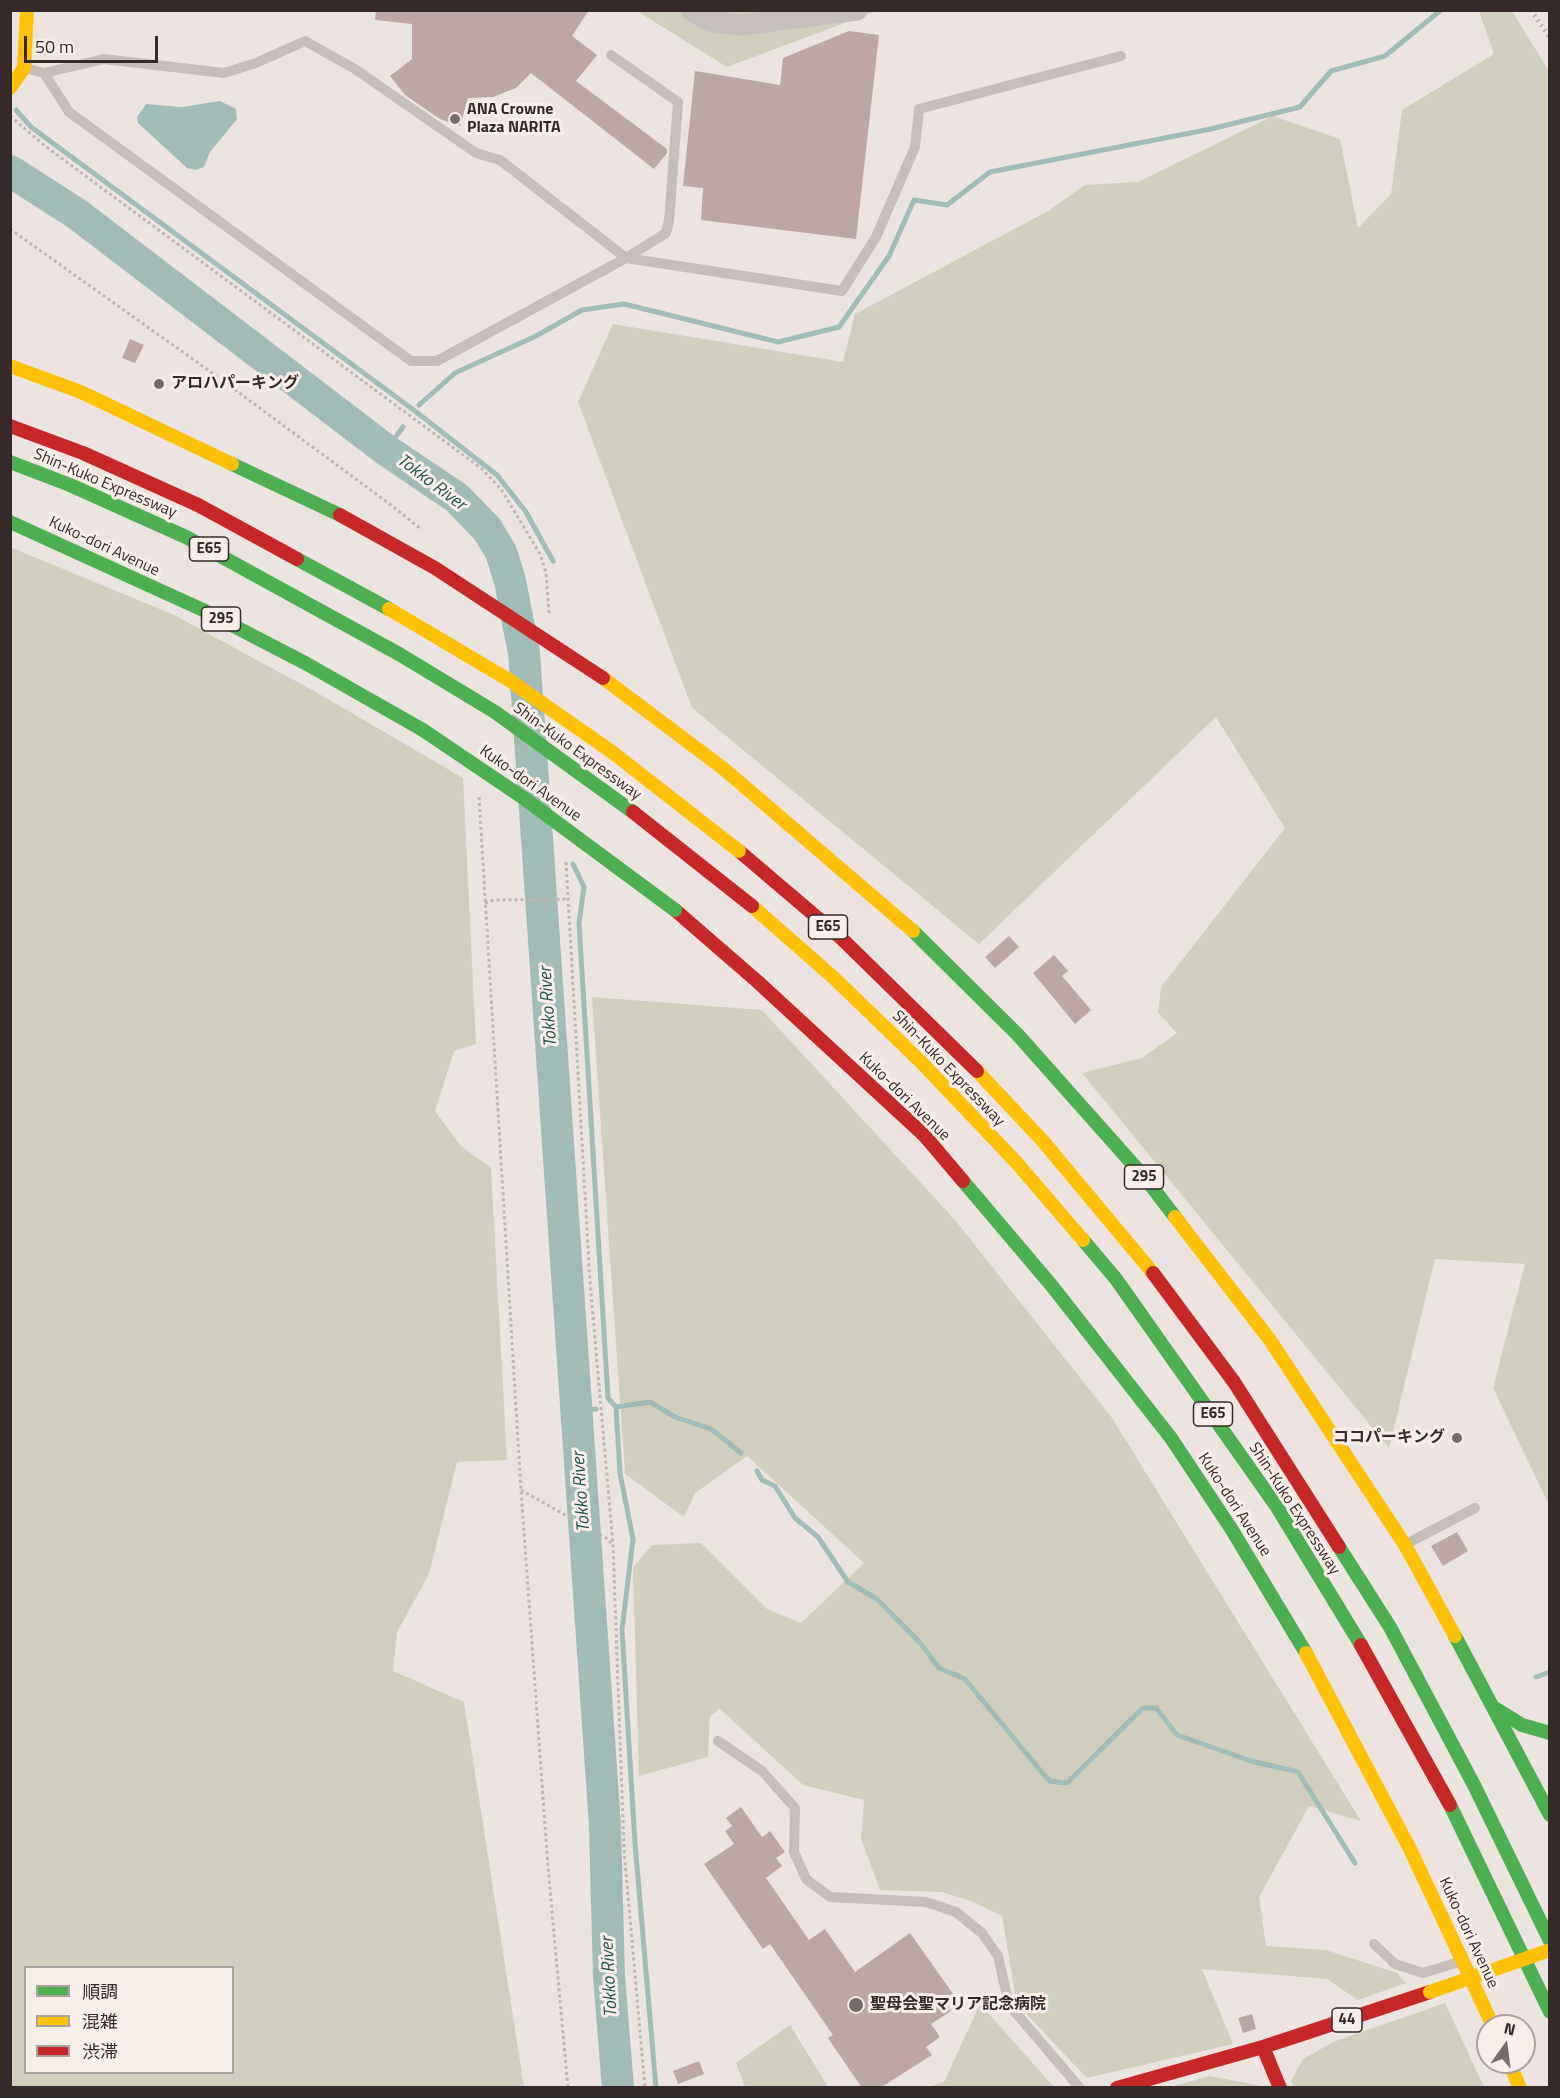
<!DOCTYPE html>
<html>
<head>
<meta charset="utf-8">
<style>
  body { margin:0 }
  #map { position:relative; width:1560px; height:2098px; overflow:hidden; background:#ece4e1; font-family:"Titillium Web","Noto Sans JP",sans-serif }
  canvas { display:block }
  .frame { position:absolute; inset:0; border:12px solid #352a29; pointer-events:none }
  .legend { position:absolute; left:24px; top:1966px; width:210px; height:108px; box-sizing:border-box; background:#f8eee9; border:2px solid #aaa09c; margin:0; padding:8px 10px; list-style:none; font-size:18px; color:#352a29 }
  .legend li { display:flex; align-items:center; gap:12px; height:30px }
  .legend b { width:30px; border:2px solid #aaa09c }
  .north { position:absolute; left:1476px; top:2014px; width:60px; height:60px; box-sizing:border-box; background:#f8eee9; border:2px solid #aaa09c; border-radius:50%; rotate:14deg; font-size:16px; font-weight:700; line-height:24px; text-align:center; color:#352a29 }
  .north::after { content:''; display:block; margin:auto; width:21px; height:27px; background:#756b69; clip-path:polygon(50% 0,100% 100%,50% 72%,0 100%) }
  .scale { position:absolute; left:24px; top:36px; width:134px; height:27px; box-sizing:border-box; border:3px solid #352a29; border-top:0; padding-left:8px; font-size:18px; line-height:21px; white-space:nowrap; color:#352a29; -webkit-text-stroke:4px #f8eee9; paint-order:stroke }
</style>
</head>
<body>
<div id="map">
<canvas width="1560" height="2098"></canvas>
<div class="frame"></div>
<ul class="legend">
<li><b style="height:8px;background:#4caf50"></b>順調</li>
<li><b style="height:8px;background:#ffc107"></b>混雑</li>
<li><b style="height:8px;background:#c62828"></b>渋滞</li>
</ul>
<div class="north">N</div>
<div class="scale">50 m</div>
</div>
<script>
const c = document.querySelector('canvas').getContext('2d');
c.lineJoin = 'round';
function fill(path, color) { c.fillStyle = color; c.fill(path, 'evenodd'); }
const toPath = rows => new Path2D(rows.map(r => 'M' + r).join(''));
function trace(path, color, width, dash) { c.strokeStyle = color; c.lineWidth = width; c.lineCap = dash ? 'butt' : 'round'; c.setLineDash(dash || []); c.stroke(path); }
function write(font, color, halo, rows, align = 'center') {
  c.font = font + ' "Titillium Web","Noto Sans JP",sans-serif'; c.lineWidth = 6; c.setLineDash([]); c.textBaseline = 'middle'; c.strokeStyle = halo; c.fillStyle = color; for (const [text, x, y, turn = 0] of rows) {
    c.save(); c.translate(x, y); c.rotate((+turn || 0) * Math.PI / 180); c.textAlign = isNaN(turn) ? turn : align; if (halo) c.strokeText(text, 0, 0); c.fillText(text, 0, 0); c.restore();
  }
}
fill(toPath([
  [637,11,877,11,727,67],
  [1479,11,1512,11,1549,71,1549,1505,1493,1388,1525,1264,1435,1259,1389,1448,1082,1073,1142,1058,1177,1033,1158,1013,1161,987,1285,828,1216,717,979,944,692,708,578,402,613,324,843,362,855,314,1048,211,1085,185,1138,182,1273,116,1340,139,1358,228,1391,194,1402,110,1494,54],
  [10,547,174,615,314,691,463,778,476,1044,454,1051,435,1111,461,1146,491,1168,507,1460,457,1462,429,1574,397,1632,393,1671,464,1702,524,2087,11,2087],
  [26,1968,232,1968,232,2072,26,2072],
  [592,997,762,1010,955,1220,1112,1418,1361,1821,1309,1806,1259,1897,1266,1946,1326,1950,1397,1973,1406,1983,1358,2000,1327,1979,1202,1969,1233,2044,1087,2078,1017,2004,1002,1916,971,1901,942,1892,880,1890,861,1839,864,1800,803,1785,720,1709,710,1716,708,1757,639,1776,633,1568,652,1545,701,1543,767,1609,801,1623,864,1563,747,1456,695,1493,684,1517,625,1474],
  [1445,2003,1484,2087,1294,2088,1291,2081,1303,2059,1333,2042],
  [980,2004,1054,2087,928,2087,944,2082],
  [790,2025,828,2087,745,2087,736,2063],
  [1210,2076,1262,2086,1263,2088,1167,2088]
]), '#d0cfbc');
fill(toPath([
  [220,101,236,109,237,119,210,152,204,167,196,170,187,168,138,123,137,117,146,104,182,107]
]), '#9fbcb7');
trace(toPath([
  [16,110,31,127,415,411,497,475,526,512,553,561],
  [419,405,455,373,536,336,582,310,624,304,778,342,839,327,889,256,914,200,947,205,990,172,1211,129,1300,107,1331,71,1385,56,1441,10],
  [386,450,403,427],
  [573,864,584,887,579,923,608,1398,616,1407,620,1473,633,1539,622,1630,635,1843,656,2088],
  [616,1407,650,1402,675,1417,711,1429,741,1453],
  [577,1411,596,1409],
  [757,1471,762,1480,775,1486,795,1518,818,1537,848,1582,877,1599,921,1644,939,1668,965,1679,1049,1781,1067,1783,1143,1708,1156,1708,1177,1735,1251,1761,1298,1772,1355,1863],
  [1536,1677,1550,1672]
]), '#9fbcb7', 5);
trace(toPath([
  [10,171,77,214,386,450,457,498,487,529,501,552,510,581,524,653,538,853,605,1826,609,1977,618,2088]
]), '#9fbcb7', 32);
fill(toPath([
  [376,10,589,10,572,36,597,55,576,81,667,149,667,153,654,169,531,73,516,88,493,97,468,98,460,126,440,119,405,95,390,76,412,59,412,24,375,20],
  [849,31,879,35,856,239,701,220,703,188,683,186,695,71,780,85,783,58],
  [130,339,144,345,135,363,122,358],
  [1009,936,1019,947,995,968,985,957],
  [1054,955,1068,971,1062,976,1091,1010,1075,1024,1033,973],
  [1457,1532,1468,1551,1443,1566,1431,1546],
  [741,1807,762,1837,770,1831,785,1852,776,1858,782,1866,766,1878,809,1940,825,1929,855,1972,910,1933,956,1998,947,2004,951,2011,931,2024,940,2037,926,2047,932,2055,880,2088,862,2088,828,2038,833,2035,770,1944,763,1949,704,1864,734,1844,725,1831,732,1826,726,1818],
  [1252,2014,1256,2029,1243,2033,1238,2018],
  [699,2061,704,2074,678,2084,673,2071]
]), '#bea6a4');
trace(toPath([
  [10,116,45,146,482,469,501,489,540,554,546,573,549,613],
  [10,229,215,375,391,505,422,530],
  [479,797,521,1490,548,1867,568,2088],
  [566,862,590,1282,613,1545,624,1850,645,2088],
  [485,903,494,900,569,899],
  [521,1490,606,1538,612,1544]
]), '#beb6b3', 3, [3, 3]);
trace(toPath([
  [611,55,678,102,669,221,666,233,626,258],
  [25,68,44,73,104,59,224,73,256,63,305,41,355,69,476,153,500,160,626,258,437,361,411,361,69,112,44,73],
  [626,258,842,291,876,237,915,147,919,109,1121,56],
  [1408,1543,1475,1508],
  [718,1741,762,1771,795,1808,794,1852,806,1879,830,1897,926,1902,956,1912,982,1933,998,1956,1009,2005,1080,2088],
  [1374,1944,1395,1964,1423,1973,1459,1962]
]), '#c5bdba', 10);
trace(toPath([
  [691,10,709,21,741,25,857,10]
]), '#c5bdba', 21);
trace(toPath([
  [10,462,70,485,186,537,399,654],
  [232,464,340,515],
  [10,522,203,610,307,664,423,730],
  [297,559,389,609],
  [913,931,1018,1035,1146,1179,1175,1217],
  [963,1181,1052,1286,1171,1438,1232,1530,1306,1653],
  [1083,1240,1116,1279,1277,1507,1361,1645],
  [1339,1547,1390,1627,1474,1785,1550,1941],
  [1455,1636,1550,1815],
  [1496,1709,1522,1725,1550,1733],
  [1450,1805,1550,2012]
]), '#4caf50', 14);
trace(toPath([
  [10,88,24,68,27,10],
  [10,366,81,392,232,464],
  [603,678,724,769,913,931],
  [752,906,834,978,920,1061,1016,1162,1083,1240],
  [977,1071,1042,1140,1153,1273],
  [1175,1217,1270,1340,1405,1545,1455,1636],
  [1306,1653,1410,1849,1493,2026],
  [1509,2062,1520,2088]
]), '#ffc107', 14);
trace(toPath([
  [10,426,83,453,198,505,297,559],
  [739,851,840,937,977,1071],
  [675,910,758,982,924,1135,963,1181],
  [1153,1273,1234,1382,1339,1547],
  [1361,1645,1450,1805],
  [1263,2047,1280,2088],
  [1117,2088,1263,2047,1430,1992]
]), '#c62828', 14);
trace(toPath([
  [1531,10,1550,38]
]), '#ada7a4', 4.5, [1.5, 4.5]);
trace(toPath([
  [399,654,495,712,633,812],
  [423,730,525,799,675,910]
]), '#4caf50', 14);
trace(toPath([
  [389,609,509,680,612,752,739,851],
  [1430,1992,1550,1950]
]), '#ffc107', 14);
trace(toPath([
  [340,515,435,568,603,678],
  [633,812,752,906]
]), '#c62828', 14);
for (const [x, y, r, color] of [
  [455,119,6,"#756b69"],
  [159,384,6,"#756b69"],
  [1457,1438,6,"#756b69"],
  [856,2005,8,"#756b69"]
]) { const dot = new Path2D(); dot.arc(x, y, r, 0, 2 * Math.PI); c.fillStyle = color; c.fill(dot); trace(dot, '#f8eee9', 2); }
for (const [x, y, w] of [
  [209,549,39],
  [221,619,39],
  [828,927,39],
  [1144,1177,39],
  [1213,1414,39],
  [1347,2020,30]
]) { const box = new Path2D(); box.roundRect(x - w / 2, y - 12, w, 24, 4.5); c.fillStyle = '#f8eee9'; c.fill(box); trace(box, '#352a29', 1.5); }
write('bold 15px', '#352a29', null, [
  ["E65",209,549],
  ["295",221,619],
  ["E65",828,927],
  ["295",1144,1177],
  ["E65",1213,1414],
  ["44",1347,2020]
]);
write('bold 16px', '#352a29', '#f8eee9', [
  ["ANA Crowne",467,110],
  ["Plaza NARITA",467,128],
  ["アロハパーキング",171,384],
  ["ココパーキング",1445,1438,"right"],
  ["聖母会聖マリア記念病院",870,2005]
], 'left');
write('16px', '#352a29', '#f8eee9', [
  ["Shin-Kuko Expressway",105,484,23],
  ["Kuko-dori Avenue",104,547,25],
  ["Shin-Kuko Expressway",577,752,36],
  ["Kuko-dori Avenue",530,784,35],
  ["Shin-Kuko Expressway",948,1069,46],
  ["Kuko-dori Avenue",904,1097,44],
  ["Kuko-dori Avenue",1234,1505,57],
  ["Shin-Kuko Expressway",1294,1509,57],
  ["Kuko-dori Avenue",1468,1933,65]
]);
write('italic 18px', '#21544e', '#f8eee9', [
  ["Tokko River",431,483,37],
  ["Tokko River",549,1007,-94],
  ["Tokko River",582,1492,-94],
  ["Tokko River",610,1977,-93]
]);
</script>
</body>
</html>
